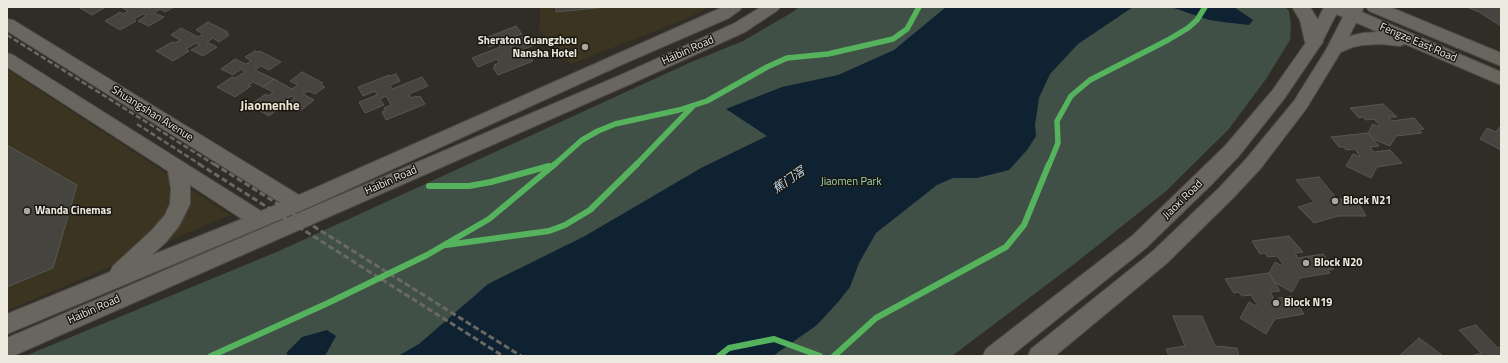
<!DOCTYPE html>
<html>
<head>
<meta charset="utf-8">
<style>
  body { margin:0 }
  #map { position:relative; width:1508px; height:363px; overflow:hidden; background:#2f2d25; font-family:"Titillium Web",sans-serif }
  canvas { display:block }
  .frame { position:absolute; inset:0; border:8px solid #ece9df; pointer-events:none }
</style>
</head>
<body>
<div id="map">
<canvas width="1508" height="363"></canvas>
<div class="frame"></div>
</div>
<script>
const c = document.querySelector('canvas').getContext('2d');
c.lineJoin = 'round';
function fill(path, color) { c.fillStyle = color; c.fill(path, 'evenodd'); }
const toPath = rows => new Path2D(rows.map(r => 'M' + r).join(''));
function trace(path, color, width, dash) { c.strokeStyle = color; c.lineWidth = width; c.lineCap = dash ? 'butt' : 'round'; c.setLineDash(dash || []); c.stroke(path); }
function write(font, color, halo, rows, align = 'center') {
  c.font = font + ' "Titillium Web","Noto Sans SC",sans-serif'; c.lineWidth = 3; c.setLineDash([]); c.textBaseline = 'middle'; c.strokeStyle = halo; c.fillStyle = color; for (const [text, x, y, turn = 0] of rows) {
    c.save(); c.translate(x, y); c.rotate((+turn || 0) * Math.PI / 180); c.textAlign = isNaN(turn) ? turn : align; if (halo) c.strokeText(text, 0, 0); c.fillText(text, 0, 0); c.restore();
  }
}
fill(toPath([
  [540,7,709,7,686,19,571,64,539,30],
  [7,69,230,215,7,311]
]), '#3a3420');
fill(toPath([
  [799,7,1285,7,1289,11,1291,26,1290,40,1266,79,1228,130,1165,192,1073,265,952,356,25,356,279,251,689,63,743,41,791,13]
]), '#405046');
fill(toPath([
  [946,7,1133,7,1078,44,1050,74,1039,98,1035,125,1036,136,1027,150,1009,170,977,178,953,178,937,185,876,233,859,263,850,287,839,301,817,325,773,356,398,356,419,344,488,284,585,236,701,168,767,136,726,109,782,87,838,75,894,50],
  [1171,7,1234,7,1253,20,1249,25,1223,22,1209,20],
  [327,330,336,336,325,356,287,356,287,352,302,337]
]), '#0f2232');
const building = toPath([
  [78,7,106,7,92,15,78,7],
  [121,7,146,8,174,7,165,12,160,9,154,13,164,17,149,26,138,21,147,15,143,14,134,19,136,21,120,30,105,21,120,12,123,14,128,11,121,7],
  [556,7,607,7,556,12,556,7],
  [1467,7,1501,7,1501,26,1479,12,1467,7],
  [208,22,228,32,226,33,229,35,219,42,213,38,207,42,217,47,203,56,191,50,200,45,196,43,186,49,189,51,173,61,156,51,172,42,175,43,180,40,171,35,181,28,198,37,203,34,196,30,208,22],
  [516,26,522,34,511,38,514,41,529,35,536,44,520,51,516,45,510,48,517,56,523,53,524,55,527,53,533,61,498,75,493,68,496,66,494,65,499,63,497,59,478,67,472,58,500,47,498,43,489,47,484,41,489,39,488,37,516,26],
  [255,51,258,52,260,51,281,62,269,70,261,66,255,70,274,79,263,87,253,82,248,85,251,86,235,97,217,87,232,77,235,78,245,72,241,69,233,75,221,69,235,59,246,64,251,61,245,57,255,51],
  [302,72,323,83,321,85,325,87,315,94,308,91,303,94,314,100,300,111,287,104,295,98,291,96,282,103,284,104,269,116,250,105,266,94,268,96,273,92,263,87,274,79,292,89,298,85,290,81,302,72],
  [396,74,400,81,390,85,392,89,422,77,428,86,409,94,411,98,416,96,417,97,420,96,425,104,386,120,382,112,385,110,384,108,391,105,386,96,380,99,384,105,365,113,359,102,377,95,375,91,363,96,358,87,389,75,390,76,396,74],
  [1383,104,1397,117,1389,117,1392,121,1414,118,1424,129,1419,130,1422,133,1396,136,1390,146,1373,139,1368,133,1373,124,1379,127,1380,126,1374,119,1366,120,1363,117,1359,118,1350,108,1383,104],
  [1501,125,1501,150,1480,139,1487,128,1496,132,1501,125],
  [1368,133,1379,146,1370,147,1374,152,1390,150,1402,163,1377,167,1371,178,1346,166,1353,154,1360,157,1360,156,1355,149,1346,150,1344,147,1339,147,1331,137,1368,133],
  [7,145,77,185,53,268,7,287,7,145],
  [1319,177,1337,199,1356,199,1366,216,1338,216,1314,223,1298,207,1314,202,1296,180,1319,177],
  [1289,236,1303,252,1295,253,1298,258,1323,254,1334,269,1328,270,1330,273,1300,278,1292,292,1274,282,1269,273,1275,262,1282,266,1283,264,1277,256,1268,257,1265,253,1260,254,1252,241,1289,236],
  [1269,273,1280,291,1270,292,1274,299,1292,296,1304,314,1275,319,1266,334,1240,318,1249,302,1256,306,1257,304,1251,295,1242,296,1239,292,1234,293,1225,279,1269,273],
  [1173,316,1202,316,1215,346,1237,348,1239,356,1169,356,1166,349,1185,346,1173,316],
  [1476,325,1498,348,1501,347,1501,356,1471,356,1481,353,1459,330,1476,325],
  [1419,338,1442,355,1399,356,1419,338]
]);
fill(building, '#46443e');
trace(building, '#58564f', 1);
const tertiary = toPath([
  [723,7,742,7,740,10,729,18,621,65,305,209,7,334,7,314,110,272,113,266,152,230,165,215,170,204,171,189,168,171,7,67,7,53,13,55,261,211,281,203,7,31,7,19,13,20,299,195,723,7],
  [190,185,242,219,152,255,166,242,179,226,190,204,190,185],
  [761,7,780,7,778,10,745,32,635,82,15,355,7,356,7,338,623,74,733,24,761,7],
  [1324,7,1340,7,1320,46,1284,99,1239,156,1211,185,1146,248,1011,356,983,356,986,349,1132,236,1225,146,1272,91,1307,41,1324,7],
  [1348,7,1364,7,1342,50,1306,109,1261,168,1233,198,1167,263,1055,356,1028,356,1031,349,1153,251,1219,188,1247,158,1294,101,1326,50,1348,7]
]);
const secondary = toPath([
  [1292,7,1310,7,1318,20,1323,42,1320,46,1314,48,1308,46,1305,42,1300,20,1292,7],
  [1326,7,1350,7,1501,72,1501,85,1405,44,1400,46,1381,44,1363,45,1353,47,1336,54,1330,52,1327,48,1330,44,1342,38,1363,33,1378,32,1329,11,1326,7],
  [1366,7,1390,7,1501,53,1501,66,1369,11,1366,7]
]);
trace(tertiary, '#4e4b45', 2);
trace(secondary, '#4e4b45', 2);
fill(tertiary, '#696660');
fill(secondary, '#696660');
trace(toPath([
  [7,35,215,165],
  [137,124,201,165]
]), '#6a6862', 2.5, [5.5, 2.5]);
trace(toPath([
  [199,164,503,356],
  [214,164,521,356]
]), '#6a6862', 3, [6, 3]);
trace(toPath([
  [554,165,582,140,598,131,615,124,679,110,707,101,767,67,787,58,828,54,893,39,907,29,919,7],
  [636,165,693,106],
  [1049,165,1058,143,1057,121,1071,96,1090,80,1168,40,1188,28,1197,20,1205,7]
]), '#56b35d', 5.5);
trace(toPath([
  [429,186,469,186,491,182,549,166],
  [446,245,549,231,565,225,590,210,637,164],
  [211,356,328,303,427,255,489,219,555,164],
  [719,356,729,348,774,339,820,356],
  [834,356,876,318,1006,247,1024,225,1049,164]
]), '#56b35d', 6);
for (const [x, y, r, color] of [
  [585,47,4,"#aaa79e"],
  [1335,201,4,"#aaa79e"],
  [27,211,4,"#aaa79e"],
  [1306,263,4,"#aaa79e"],
  [1276,303,4,"#aaa79e"]
]) { const dot = new Path2D(); dot.arc(x, y, r, 0, 2 * Math.PI); c.fillStyle = color; c.fill(dot); trace(dot, '#1a1711', 1.5); }
write('bold 11px', '#ece9df', '#1a1711', [
  ["Sheraton Guangzhou",577,41,"right"],
  ["Nansha Hotel",577,54,"right"],
  ["Block N21",1343,201],
  ["Wanda Cinemas",35,211],
  ["Block N20",1314,263],
  ["Block N19",1284,303]
], 'left');
write('11px', '#ece9df', '#1a1711', [
  ["Fengze East Road",1418,43,23],
  ["Haibin Road",688,51,-24],
  ["Shuangshan Avenue",152,114,32],
  ["Haibin Road",391,181,-24],
  ["Jiaoxi Road",1183,200,-44],
  ["Haibin Road",94,310,-24]
]);
write('11px', '#9dd6b7', '#1a1711', [
  ["Jiaomen Park",851,182]
]);
write('italic 12px', '#c4dff6', '#1a1711', [
  ["蕉门滘",789,181,-34]
]);
write('bold 13px', '#e9e3cf', '#1a1711', [
  ["Jiaomenhe",270,107]
]);
</script>
</body>
</html>
